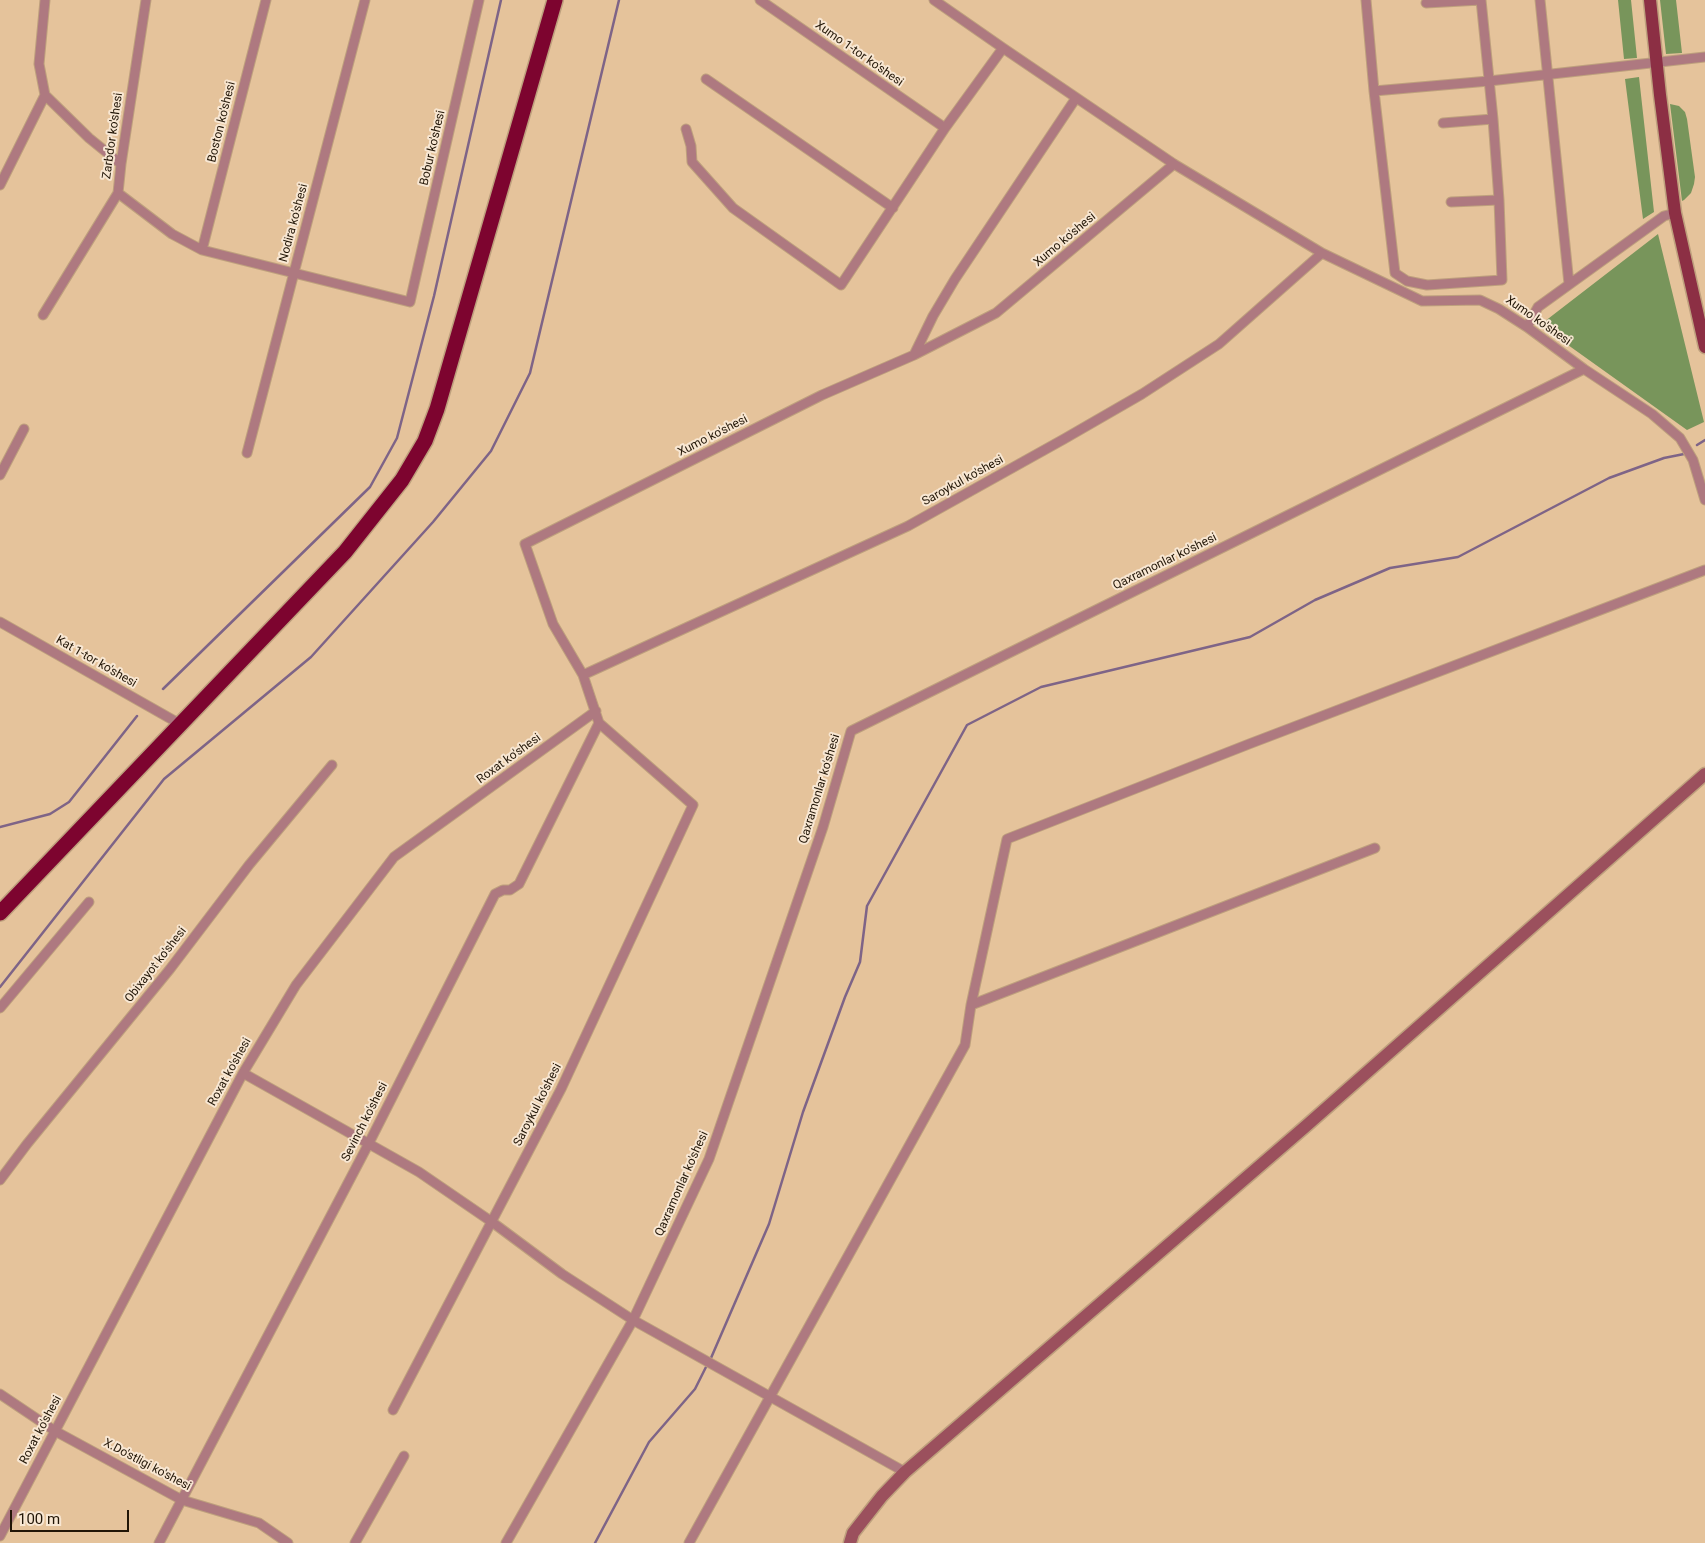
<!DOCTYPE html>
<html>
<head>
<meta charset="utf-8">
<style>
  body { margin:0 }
  #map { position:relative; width:1705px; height:1543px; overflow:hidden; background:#e5c39b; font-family:Roboto,sans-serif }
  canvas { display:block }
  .scale { position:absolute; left:10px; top:1510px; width:119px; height:22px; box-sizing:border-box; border:2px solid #221607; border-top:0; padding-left:6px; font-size:15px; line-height:18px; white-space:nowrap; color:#221607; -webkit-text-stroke:4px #f8e7d3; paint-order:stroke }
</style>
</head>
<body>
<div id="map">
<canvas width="1705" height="1543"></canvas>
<div class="scale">100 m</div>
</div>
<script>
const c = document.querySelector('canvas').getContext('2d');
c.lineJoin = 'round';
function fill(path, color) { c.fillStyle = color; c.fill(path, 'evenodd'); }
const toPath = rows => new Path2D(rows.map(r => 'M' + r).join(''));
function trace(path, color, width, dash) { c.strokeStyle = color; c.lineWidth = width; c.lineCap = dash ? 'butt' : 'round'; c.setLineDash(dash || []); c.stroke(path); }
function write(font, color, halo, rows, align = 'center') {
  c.font = font + ' Roboto,sans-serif'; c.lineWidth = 4; c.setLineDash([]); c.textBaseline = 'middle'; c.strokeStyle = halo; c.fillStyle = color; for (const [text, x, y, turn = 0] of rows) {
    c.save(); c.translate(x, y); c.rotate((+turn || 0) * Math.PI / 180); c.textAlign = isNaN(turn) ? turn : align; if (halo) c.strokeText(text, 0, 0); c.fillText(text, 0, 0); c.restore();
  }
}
fill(toPath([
  [1618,0,1631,0,1637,58,1624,59],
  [1660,0,1676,0,1682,53,1666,54],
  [1639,77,1654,212,1643,219,1625,79],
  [1670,104,1679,106,1685,112,1687,119,1695,177,1694,184,1691,193,1684,200,1682,201],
  [1658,234,1704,422,1687,430,1540,325]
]), '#78955b');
trace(toPath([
  [1697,445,1705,440],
  [163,689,370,487,397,438,434,296,501,0],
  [0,827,50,814,69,802,137,716],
  [0,987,164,779,311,657,433,522,491,451,530,373,619,0],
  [711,1358,769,1224,803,1112,845,997,860,962,867,906,967,725,1041,687,1250,637,1315,600,1390,568,1458,557,1609,478,1664,458,1684,454],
  [595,1543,649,1442,695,1389,706,1367]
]), '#7e6487', 2.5);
const street = toPath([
  [760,0,945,128],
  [934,0,1003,48,1174,164,1322,253,1422,301,1480,300,1499,309,1527,327,1584,369,1652,414,1680,438,1693,460,1705,500],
  [1366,0,1374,91,1395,273,1407,281,1427,285,1502,280,1499,200,1493,119,1481,0],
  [1540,0,1569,284],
  [1426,3,1481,0],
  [706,79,893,208],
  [1374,91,1489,81,1705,57],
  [45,95,89,138,121,164],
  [1443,123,1493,119],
  [686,129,691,146,692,162,733,208,841,285,945,128,1003,48],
  [0,185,45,95,39,64,45,0],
  [118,193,172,234,202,250,410,302,479,0],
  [1451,202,1499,200],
  [202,250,266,0],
  [43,315,118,193,121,164,146,0],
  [1527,327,1538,307,1664,216,1675,213],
  [914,355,933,316,955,279,1076,98],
  [247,453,365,0],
  [0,475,24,429],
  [0,622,180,724],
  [583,675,908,526,1064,439,1142,394,1219,344,1322,253],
  [971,1005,1375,848],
  [0,1008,89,902],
  [243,1073,419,1172,492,1222,562,1274,633,1320,905,1472],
  [0,1180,27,1144,170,969,249,865,332,765],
  [0,1394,55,1431,182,1500,259,1523,288,1543],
  [393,1410,561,1089,693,805,599,723,583,675,553,624,525,544,822,395,914,355,996,313,1174,164],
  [0,1536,243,1073,296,985,394,857,596,711],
  [159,1543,369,1143,495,894,503,890,510,890,519,884,599,723],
  [355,1543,404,1456],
  [506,1543,633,1320,709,1159,823,827,851,731,1584,369],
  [689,1543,965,1045,971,1005,1007,839,1249,744,1705,570]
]);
const secondary = toPath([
  [850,1543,853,1533,882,1496,905,1472,1306,1126,1705,774]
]);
const primary = toPath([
  [1650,0,1660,95,1675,213,1705,347]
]);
const highway = toPath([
  [0,913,345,552,402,480,425,441,437,409,555,0]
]);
trace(street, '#bea07d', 11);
trace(secondary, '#bea07d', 15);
trace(primary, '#bea07d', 15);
trace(highway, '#bea07d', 18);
trace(street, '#ae7980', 9);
trace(secondary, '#9b505d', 12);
trace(primary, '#8c2f44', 12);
trace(highway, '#7d042f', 15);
write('12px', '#221607', '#f8e7d3', [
  ["Xumo 1-tor ko'shesi",859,54,35],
  ["Boston ko'shesi",222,122,-76],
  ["Zarbdor ko'shesi",113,136,-82],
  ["Bobur ko'shesi",433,148,-77],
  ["Nodira ko'shesi",294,223,-75],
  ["Xumo ko'shesi",1065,240,-40],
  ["Xumo ko'shesi",1538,321,35],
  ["Xumo ko'shesi",713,436,-27],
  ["Saroykul ko'shesi",963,481,-29],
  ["Qaxramonlar ko'shesi",1165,562,-26],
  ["Kat 1-tor ko'shesi",96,662,30],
  ["Roxat ko'shesi",509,759,-36],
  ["Qaxramonlar ko'shesi",820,789,-73],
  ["Obixayot ko'shesi",156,965,-52],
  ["Roxat ko'shesi",230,1072,-61],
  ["Saroykul ko'shesi",538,1105,-63],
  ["Sevinch ko'shesi",365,1122,-63],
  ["Qaxramonlar ko'shesi",682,1184,-66],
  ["Roxat ko'shesi",41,1430,-62],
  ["X.Do'stligi ko'shesi",147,1465,28]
]);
</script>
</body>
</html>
